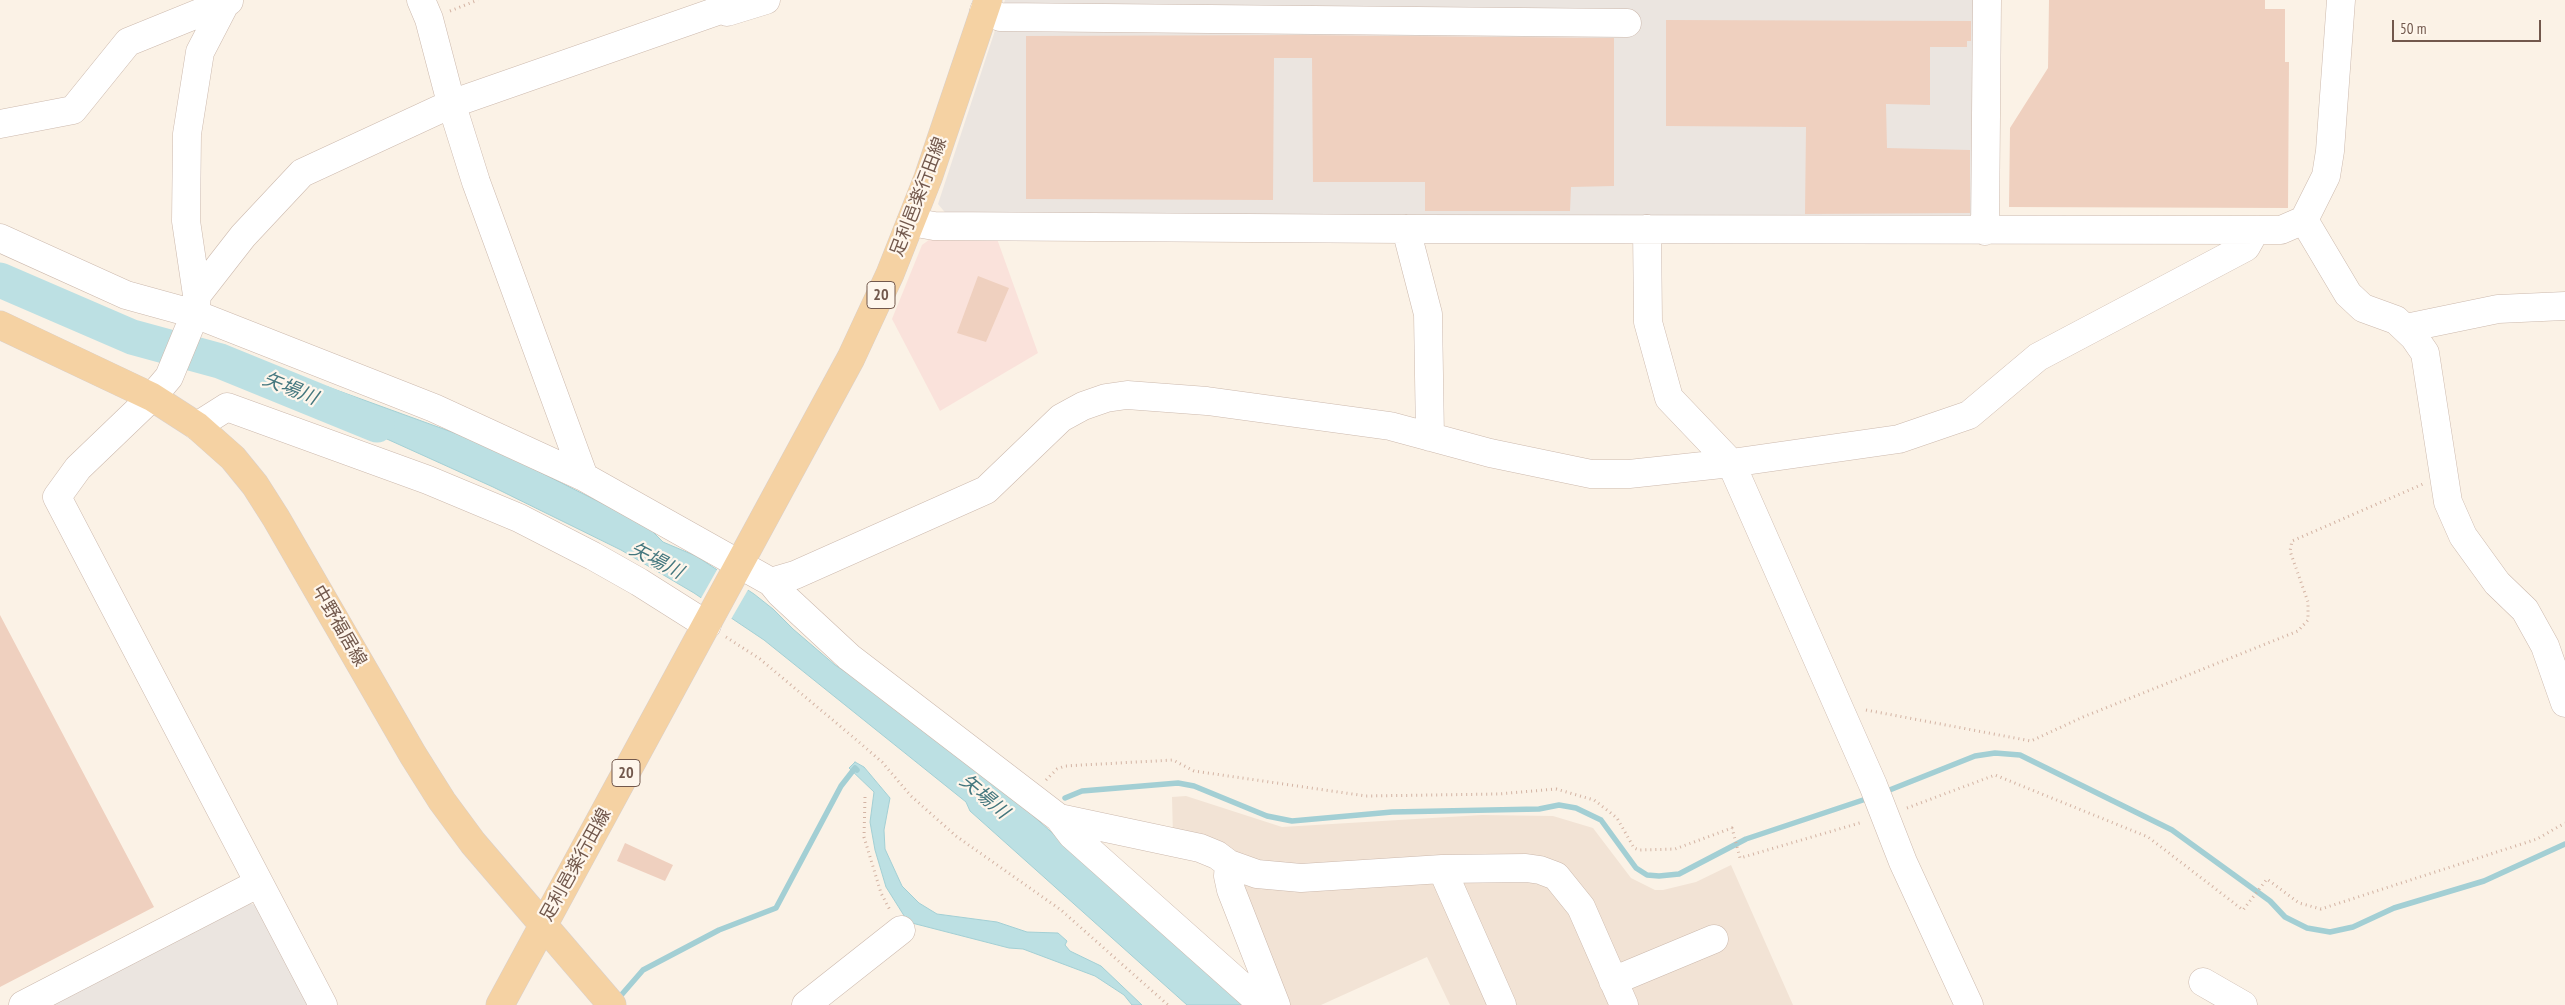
<!DOCTYPE html>
<html>
<head>
<meta charset="utf-8">
<style>
  body { margin:0 }
  #map { position:relative; width:2565px; height:1005px; overflow:hidden; background:#fbf2e6; font-family:"PT Sans Narrow",sans-serif }
  canvas { display:block }
  .scale { position:absolute; left:2392px; top:20px; width:149px; height:22px; box-sizing:border-box; border:2px solid #72584c; border-top:0; padding-left:6px; font-size:15px; line-height:18px; white-space:nowrap; color:#72584c; -webkit-text-stroke:4px #fef6ec; paint-order:stroke }
</style>
</head>
<body>
<div id="map">
<canvas width="2565" height="1005"></canvas>
<div class="scale">50 m</div>
</div>
<script>
const c = document.querySelector('canvas').getContext('2d');
c.lineJoin = 'round';
function fill(path, color) { c.fillStyle = color; c.fill(path, 'evenodd'); }
const toPath = rows => new Path2D(rows.map(r => 'M' + r).join(''));
function trace(path, color, width, dash) { c.strokeStyle = color; c.lineWidth = width; c.lineCap = dash ? 'butt' : 'round'; c.setLineDash(dash || []); c.stroke(path); }
function write(font, color, halo, rows, align = 'center') {
  c.font = font + ' "PT Sans Narrow","Noto Sans JP",sans-serif'; c.lineWidth = 4.5; c.setLineDash([]); c.textBaseline = 'middle'; c.strokeStyle = halo; c.fillStyle = color; for (const [text, x, y, turn = 0] of rows) {
    c.save(); c.translate(x, y); c.rotate((+turn || 0) * Math.PI / 180); c.textAlign = isNaN(turn) ? turn : align; if (halo) c.strokeText(text, 0, 0); c.fillText(text, 0, 0); c.restore();
  }
}
fill(toPath([
  [1186,796,1282,827,1482,815,1553,816,1593,828,1631,878,1655,890,1663,890,1696,882,1731,865,1793,1005,1450,1005,1427,957,1321,1005,1277,1005,1267,996,1208,856,1173,836,1172,797]
]), '#f2e3d5');
fill(toPath([
  [937,234,996,236,1038,353,940,411,892,319,922,245]
]), '#fae2db');
fill(toPath([
  [1005,0,1979,0,1975,213,1964,220,948,216,938,204],
  [240,901,256,905,308,1005,38,1005]
]), '#ebe5e0');
const water = toPath([
  [328,387,482,443,647,526,663,542,696,556,754,594,773,609,793,629,835,665,861,682,1030,813,1244,1005,1187,1005,970,811,966,802,764,640,694,593,621,550,493,487,336,416,328,387],
  [855,762,864,767,890,798,884,830,885,849,902,886,919,903,937,914,997,922,1027,932,1058,933,1067,941,1065,945,1070,951,1101,966,1142,1005,1132,1005,1124,995,1095,976,1023,949,1009,948,908,922,886,887,875,850,870,822,874,792,849,768,855,762]
]);
fill(water, '#bce0e3');
trace(water, '#a3cfd4', 1);
fill(toPath([
  [718,568,749,588,730,621,700,600]
]), '#fbf2e6');
trace(toPath([
  [1882,793,1975,756,1995,753,2020,755,2172,830,2270,901,2285,917,2307,928,2330,932,2353,927,2394,908,2484,881,2565,844],
  [1065,798,1082,791,1178,783,1194,786,1267,816,1292,821,1392,812,1539,809,1559,805,1576,808,1601,820,1636,868,1647,875,1659,876,1679,874,1746,839,1869,798],
  [617,1000,643,970,719,930,776,908,841,786,855,768,857,770]
]), '#a3cfd4', 5.5);
trace(toPath([
  [0,280,132,337,220,361,377,425]
]), '#bce0e3', 35);
fill(toPath([
  [2049,0,2265,0,2265,9,2285,9,2285,62,2289,62,2288,208,2009,207,2010,128,2048,68],
  [1666,20,1971,21,1971,41,1967,41,1967,47,1930,47,1930,105,1886,104,1887,148,1970,150,1970,213,1805,214,1806,127,1666,126],
  [1298,35,1614,38,1614,186,1571,187,1570,211,1425,211,1425,182,1313,182,1312,58,1274,58,1273,200,1026,199,1026,36],
  [978,276,1009,288,986,342,957,333],
  [0,615,154,907,0,987],
  [625,843,673,865,665,881,617,861]
]), '#efd0bf');
const minor = toPath([
  [227,0,200,52,187,134,186,221,197,295,195,314,169,377,152,397,78,468,57,497,323,1005],
  [421,0,429,19,450,99,476,182,584,477],
  [724,0,727,12,766,0],
  [984,11,1000,17,1627,23],
  [0,124,73,110,128,42,229,1],
  [2304,220,2348,294,2363,308,2396,320,2414,337,2425,353,2448,502,2463,536,2497,583,2525,610,2545,646,2565,703],
  [911,222,934,226,1406,229,2281,230,2304,220,2326,176,2330,151,2341,0],
  [1406,229,1428,314,1430,437],
  [1647,229,1648,322,1669,398,1731,463,1873,785,1903,862,1969,1005],
  [1985,231,1987,0],
  [0,238,126,295,195,314,434,408,584,477,771,582,795,575,986,490,1061,418,1083,406,1106,398,1127,395,1207,401,1390,426,1490,453,1591,474,1629,474,1731,463,1899,439,1969,415,2038,357,2246,247,2255,231],
  [197,295,243,236,302,173,451,104,726,8],
  [2406,328,2498,309,2565,306],
  [197,426,227,407,428,480,519,518,593,556,639,582,707,625],
  [771,582,780,593,849,657,1059,818,1072,835,1263,1005],
  [1059,818,1200,848,1217,855,1229,864,1257,874,1301,878,1442,869,1526,868,1540,870,1556,876,1581,907,1624,1005],
  [1229,864,1228,876,1231,890,1276,1005],
  [1442,869,1502,1005],
  [1613,981,1714,939],
  [2203,982,2243,1005],
  [23,1005,259,883],
  [806,1005,901,930]
]);
const major = toPath([
  [0,325,152,397,197,426,233,458,255,485,276,518,413,755,442,801,473,843,612,1005],
  [500,1005,851,358,890,274,928,178,988,0]
]);
trace(minor, '#ccb9ad', 29);
trace(major, '#d8d0cd', 29);
trace(toPath([
  [450,11,478,0],
  [726,637,760,659,853,737,882,762,911,796,956,836,1061,910,1168,1005],
  [1866,710,2031,741,2083,717,2298,631,2308,620,2308,602,2290,551,2292,541,2423,484],
  [1046,780,1057,769,1065,766,1173,760,1194,771,1366,796,1498,794,1556,789,1594,800,1607,810,1617,818,1634,848,1639,850,1675,849,1732,828,1740,858,1863,822],
  [865,797,864,837,881,893,891,912],
  [1907,808,1995,775,2148,837,2243,910,2267,879,2299,903,2321,909,2537,839,2565,823]
]), '#d3b3a3', 3, [1, 4]);
trace(minor, '#fff', 28);
trace(major, '#f5d2a3', 28);
for (const [x, y, w] of [
  [881,295,28],
  [626,773,28]
]) { const box = new Path2D(); box.roundRect(x - w / 2, y - 13.5, w, 27, 4); c.fillStyle = '#fef6ec'; c.fill(box); trace(box, '#72584c', 1); }
write('bold 16px', '#72584c', null, [
  ["20",881,295],
  ["20",626,773]
]);
write('18px', '#72584c', '#fef6ec', [
  ["足利邑楽行田線",919,197,-69],
  ["中野福居線",339,626,60],
  ["足利邑楽行田線",576,865,-61]
]);
write('italic 19px', '#44777e', '#fef6ec', [
  ["矢場川",290,389,22],
  ["矢場川",656,561,27],
  ["矢場川",984,797,40]
]);
</script>
</body>
</html>
